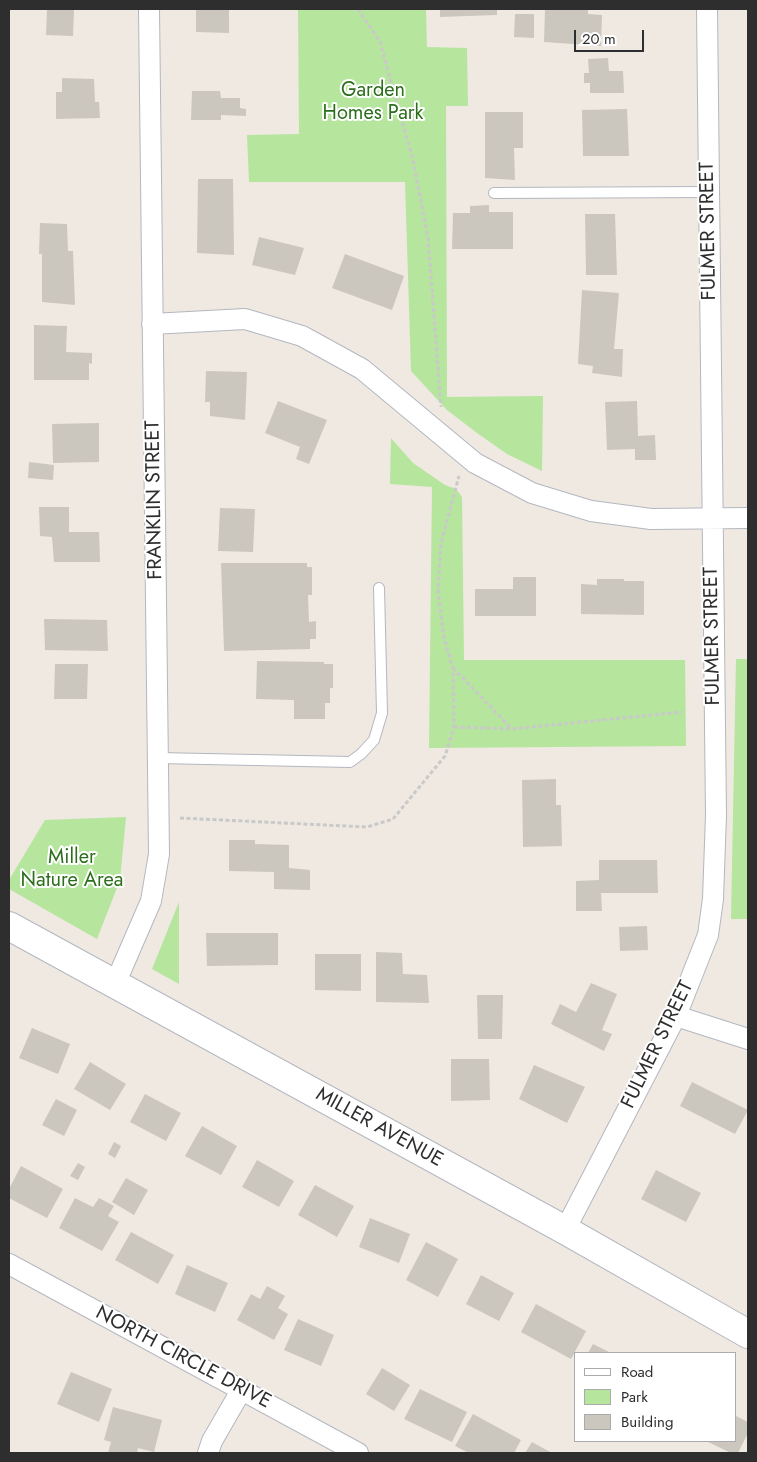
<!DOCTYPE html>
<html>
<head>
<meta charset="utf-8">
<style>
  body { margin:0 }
  #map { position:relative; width:757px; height:1462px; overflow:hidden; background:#efe9e1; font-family:Jost,sans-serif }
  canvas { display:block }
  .frame { position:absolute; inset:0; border:10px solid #2e2e2e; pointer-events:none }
  .legend { position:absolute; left:574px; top:1352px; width:162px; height:90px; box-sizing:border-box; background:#fff; border:1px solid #ababab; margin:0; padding:6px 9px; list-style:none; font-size:15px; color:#2e2e2e }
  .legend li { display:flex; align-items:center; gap:10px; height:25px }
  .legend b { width:25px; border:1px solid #ababab }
  .scale { position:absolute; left:574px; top:30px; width:70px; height:22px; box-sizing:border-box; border:2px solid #2e2e2e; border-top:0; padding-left:6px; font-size:15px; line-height:18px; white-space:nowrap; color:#2e2e2e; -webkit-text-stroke:4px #fff; paint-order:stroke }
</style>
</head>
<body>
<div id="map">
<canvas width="757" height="1462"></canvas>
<div class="frame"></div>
<ul class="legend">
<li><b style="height:6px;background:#fff"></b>Road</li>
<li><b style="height:14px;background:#b6e59e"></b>Park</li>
<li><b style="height:14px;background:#cbc7bf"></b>Building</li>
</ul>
<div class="scale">20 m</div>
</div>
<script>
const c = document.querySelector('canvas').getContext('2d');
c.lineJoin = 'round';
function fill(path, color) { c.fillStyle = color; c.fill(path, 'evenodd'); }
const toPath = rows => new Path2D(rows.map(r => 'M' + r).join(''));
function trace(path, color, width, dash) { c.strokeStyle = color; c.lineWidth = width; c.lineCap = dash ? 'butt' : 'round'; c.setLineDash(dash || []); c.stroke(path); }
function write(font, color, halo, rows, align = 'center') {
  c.font = font + ' Jost,sans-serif'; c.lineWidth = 4; c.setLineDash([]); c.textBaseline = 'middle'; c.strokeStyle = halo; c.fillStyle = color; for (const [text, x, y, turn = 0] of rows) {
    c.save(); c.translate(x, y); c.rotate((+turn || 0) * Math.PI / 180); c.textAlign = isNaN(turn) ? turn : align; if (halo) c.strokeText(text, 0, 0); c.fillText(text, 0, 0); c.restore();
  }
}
fill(toPath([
  [298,9,426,9,427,47,467,48,468,106,446,106,447,397,543,396,542,471,507,454,477,433,447,410,411,371,405,182,249,182,247,135,299,134],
  [391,438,413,463,445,485,456,489,462,497,464,660,685,660,686,746,429,748,432,487,390,484],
  [736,659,748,659,748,919,731,919],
  [126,817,120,880,97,939,9,889,9,880,45,820],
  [179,902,179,984,152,969]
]), '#b6e59e');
fill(toPath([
  [47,9,74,9,73,36,46,35],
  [196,9,229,9,229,33,196,32],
  [440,9,497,9,497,15,440,17],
  [545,9,588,9,588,14,602,15,601,46,544,42],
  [515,14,534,14,534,38,514,37],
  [608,58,609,71,623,71,624,93,590,93,590,83,584,83,584,73,589,73,588,59],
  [62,78,94,79,95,102,99,102,100,118,56,119,56,92,62,92],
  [192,91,220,91,221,98,240,98,240,108,246,109,246,116,221,115,221,120,191,120],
  [627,109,629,156,583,156,582,110],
  [485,112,523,112,523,148,514,148,515,180,485,178],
  [198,179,233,179,234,255,197,253],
  [489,205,489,212,513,212,513,249,452,249,453,213,470,213,470,206],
  [585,214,615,214,617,275,586,275],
  [40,223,67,224,68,251,73,251,75,305,42,302,42,254,39,254],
  [259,237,304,248,295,275,252,265],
  [345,254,404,276,392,310,332,288],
  [582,290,619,293,614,349,623,349,622,377,592,373,593,366,578,364],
  [34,325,67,326,66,352,92,353,92,364,89,363,89,380,34,380],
  [206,371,247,372,245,420,210,416,210,402,205,402],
  [278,401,327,420,309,464,296,459,300,447,265,433],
  [637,401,638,436,655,435,656,460,635,460,635,449,607,450,605,402],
  [99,423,99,462,53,463,52,424],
  [29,462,54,465,53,480,28,478],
  [39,507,69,507,69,532,99,532,100,562,54,562,52,537,40,536],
  [220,508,255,509,253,552,218,551],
  [221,563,307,563,307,567,312,567,312,595,308,595,309,622,316,621,316,639,310,639,310,649,224,651],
  [513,577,536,577,536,616,475,616,475,589,513,589],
  [597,579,624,579,624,581,644,581,644,615,581,614,581,584,597,585],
  [44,619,107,620,108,651,45,650],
  [257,661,324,662,324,664,333,664,333,688,330,688,330,703,325,703,325,719,294,719,294,700,256,699],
  [55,664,88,664,87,699,54,699],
  [556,779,556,805,561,805,562,846,523,847,522,780],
  [229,840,255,840,255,844,289,845,289,868,310,870,310,890,274,889,274,872,229,871],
  [599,860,657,860,658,893,601,893,602,911,576,911,576,881,599,880],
  [647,926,648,950,620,951,619,927],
  [206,933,278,933,278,965,207,966],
  [376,952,402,953,403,974,427,975,429,1003,376,1002],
  [315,954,361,954,361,991,315,990],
  [591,983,617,994,602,1030,612,1034,604,1051,551,1024,560,1004,576,1012],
  [477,995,503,995,502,1039,478,1039],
  [32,1028,70,1044,58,1074,19,1058],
  [451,1059,489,1059,490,1100,451,1101],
  [90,1062,126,1084,110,1110,74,1089],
  [534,1065,585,1087,567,1123,519,1099],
  [692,1082,748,1110,735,1134,680,1106],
  [145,1094,181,1113,166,1141,130,1122],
  [56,1099,77,1110,64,1136,42,1125],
  [202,1126,237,1146,221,1175,185,1156],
  [114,1142,121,1146,115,1158,108,1154],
  [257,1160,294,1181,279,1207,242,1187],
  [78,1163,85,1167,78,1180,70,1176],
  [21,1166,63,1189,47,1218,9,1198,9,1189],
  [656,1170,701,1193,686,1222,641,1199],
  [126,1178,148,1190,134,1215,112,1202],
  [315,1185,354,1206,337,1237,298,1215],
  [75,1198,93,1207,99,1198,114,1206,108,1216,119,1222,102,1251,59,1228],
  [370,1218,410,1234,399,1263,359,1247],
  [131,1232,174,1255,158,1284,115,1260],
  [426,1242,458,1259,438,1297,406,1280],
  [187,1265,228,1283,215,1312,175,1294],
  [481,1275,514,1293,499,1321,466,1304],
  [267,1286,285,1296,278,1308,288,1314,274,1340,237,1320,251,1294,260,1299],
  [536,1304,586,1331,571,1359,521,1332],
  [298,1319,334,1335,321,1366,284,1350],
  [593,1344,611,1353,588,1353],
  [382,1368,410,1385,394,1411,366,1394],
  [71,1372,112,1389,99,1422,57,1404],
  [420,1389,467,1412,452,1442,404,1419],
  [113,1407,162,1420,154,1452,138,1448,137,1453,108,1453,111,1442,104,1440],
  [473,1414,521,1440,514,1453,469,1453,455,1446],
  [736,1416,748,1422,748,1433,738,1453,731,1453,706,1441,736,1441],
  [532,1442,552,1453,525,1453]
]), '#cbc7bf');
const lane = toPath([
  [494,193,709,192],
  [158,758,350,762,361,754,374,740,382,713,379,588]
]);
const street = toPath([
  [152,324,245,319,302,336,362,369,475,463,532,493,591,511,651,519,748,518],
  [115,984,151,901,159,854,149,9],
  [676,1016,748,1039],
  [565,1230,676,1016,708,935,713,899,716,815,707,9],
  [9,1264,358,1453],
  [208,1453,212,1441,242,1389]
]);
const secondary = toPath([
  [9,926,565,1230,748,1334]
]);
trace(lane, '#b4b7c1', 12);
trace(street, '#b4b7c1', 22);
trace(secondary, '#b4b7c1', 30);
trace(toPath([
  [358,9,380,42,413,160,428,238,441,407],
  [453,668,511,728],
  [454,727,512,729,682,712],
  [180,818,367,827,393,819,445,756,454,727,453,668,444,638,438,591,441,543,459,476]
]), '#c9c9c9', 3, [4, 2.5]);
trace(lane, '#fff', 10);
trace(street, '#fff', 20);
trace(secondary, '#fff', 28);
write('20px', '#2c6e1b', '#fff', [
  ["Garden",373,91],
  ["Homes Park",373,114],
  ["Miller",72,858],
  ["Nature Area",72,881]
]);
write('20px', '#2e2e2e', '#fff', [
  ["FULMER STREET",709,231,-91],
  ["FRANKLIN STREET",155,500,-91],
  ["FULMER STREET",713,636,-91],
  ["FULMER STREET",658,1045,-64],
  ["MILLER AVENUE",379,1128,29],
  ["NORTH CIRCLE DRIVE",183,1358,28]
]);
</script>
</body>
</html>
